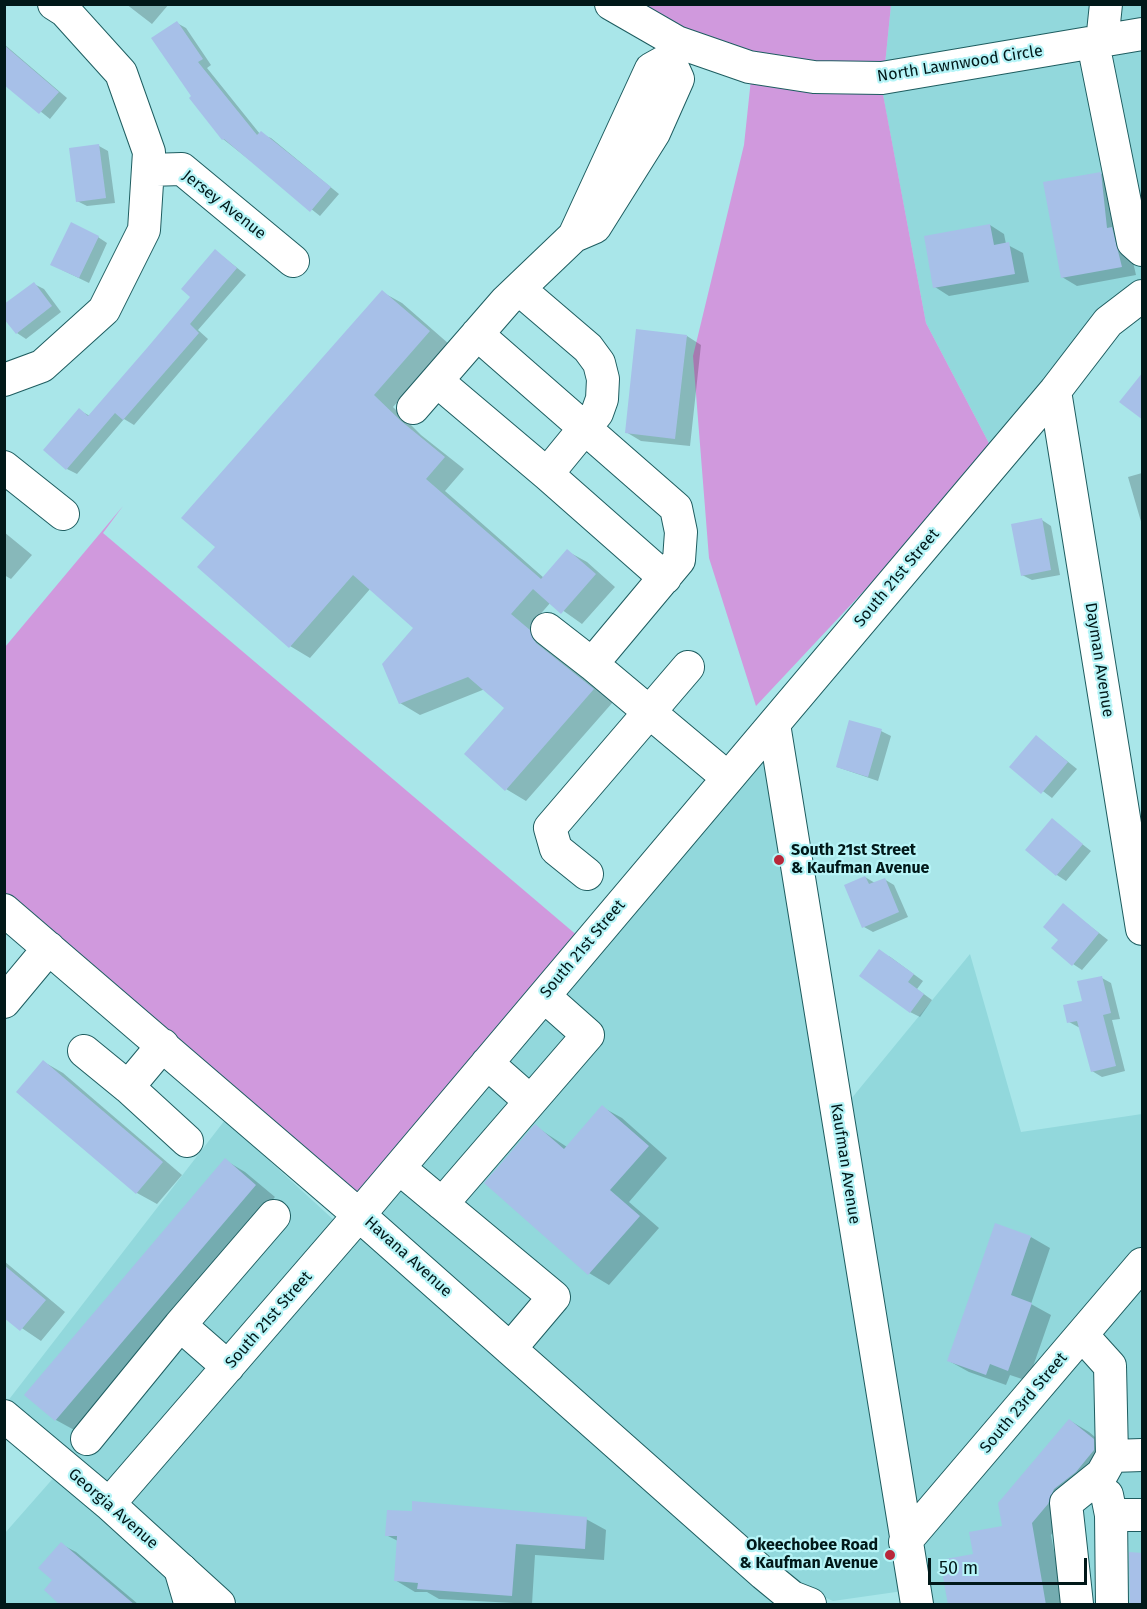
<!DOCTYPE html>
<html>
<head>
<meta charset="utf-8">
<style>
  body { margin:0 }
  #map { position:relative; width:1147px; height:1609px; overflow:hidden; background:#a9e6e9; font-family:"Fira Sans",sans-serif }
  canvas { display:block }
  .frame { position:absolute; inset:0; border:6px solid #011819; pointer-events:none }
  .scale { position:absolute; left:928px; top:1558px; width:159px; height:27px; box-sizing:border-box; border:3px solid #011819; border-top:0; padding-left:8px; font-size:18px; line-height:21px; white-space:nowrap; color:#011819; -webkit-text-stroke:4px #b6f4f7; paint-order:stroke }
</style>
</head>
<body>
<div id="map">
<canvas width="1147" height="1609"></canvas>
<div class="frame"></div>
<div class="scale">50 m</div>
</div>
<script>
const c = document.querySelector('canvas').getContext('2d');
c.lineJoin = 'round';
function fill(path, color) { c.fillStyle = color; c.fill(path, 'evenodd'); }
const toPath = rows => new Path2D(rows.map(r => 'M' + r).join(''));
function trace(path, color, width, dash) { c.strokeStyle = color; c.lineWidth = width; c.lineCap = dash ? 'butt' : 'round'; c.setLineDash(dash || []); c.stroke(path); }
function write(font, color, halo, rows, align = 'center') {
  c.font = font + ' "Fira Sans",sans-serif'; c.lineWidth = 4.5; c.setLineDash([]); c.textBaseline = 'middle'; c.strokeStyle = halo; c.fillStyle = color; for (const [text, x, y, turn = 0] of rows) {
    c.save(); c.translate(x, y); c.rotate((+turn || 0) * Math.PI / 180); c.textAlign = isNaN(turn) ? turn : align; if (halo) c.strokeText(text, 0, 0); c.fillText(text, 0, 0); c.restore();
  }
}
fill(toPath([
  [891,5,1142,5,1142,23,885,65],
  [1142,46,1142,282,992,449,926,323,882,90],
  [764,753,893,1540,889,1544,895,1549,903,1591,833,1601,799,1586,376,1213],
  [970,954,1021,1132,1142,1114,1142,1247,913,1516,846,1099,851,1099],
  [225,1120,337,1223,108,1488,7,1402],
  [360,1231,782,1604,239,1604,125,1502],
  [1142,1280,1142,1604,930,1604,918,1545],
  [56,1475,202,1604,5,1604,5,1533]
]), '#92d8dc');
fill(toPath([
  [636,5,891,5,885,65,817,66,753,55,683,31],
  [751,79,882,89,926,323,992,449,949,500,756,706,709,558,693,356,744,145],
  [123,506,103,533,579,937,359,1198,5,894,5,647]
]), '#d099dd');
fill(toPath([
  [126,4,169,4,152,24],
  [177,23,186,28,211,65,207,68,260,134,271,138,339,194,320,216,223,139,193,97],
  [4,44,67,98,50,119,4,82],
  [99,146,108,151,115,203,87,206,77,201],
  [1100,173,1115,182,1136,275,1077,286,1062,277],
  [990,225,1004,234,1006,244,1023,253,1029,282,949,296,935,287],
  [98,237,107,243,89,283,62,270],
  [216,251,246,275,198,330,208,339,134,425,124,419,77,474,67,469,79,410,90,416,192,297],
  [34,284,44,289,61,312,26,339,17,333],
  [382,292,402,303,449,344,393,407,421,435,464,469,445,491,544,578,567,551,587,562,615,587,582,624,551,602,530,626,549,643,556,656,613,702,526,801,506,789,506,708,485,689,420,715,400,703,415,628,370,589,310,658,290,646,217,547],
  [687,336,701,345,690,446,641,441,626,432],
  [1142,473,1142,525,1128,477],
  [1042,520,1051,526,1060,575,1032,580,1022,575],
  [4,532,32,555,11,579,4,575],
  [881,731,891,736,878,781,837,767],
  [1037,737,1077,769,1052,798,1011,767],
  [1052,820,1091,851,1066,881,1057,875],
  [865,877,875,883,884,879,894,885,908,917,873,932,864,927],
  [1063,905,1108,940,1082,970,1073,964,1060,940],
  [889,956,923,981,917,989,932,1000,920,1017,910,1012],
  [1102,978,1111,983,1120,1019,1112,1020,1125,1071,1102,1077,1092,1071,1080,1028,1069,1022],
  [44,1062,63,1073,182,1175,157,1204,137,1193,18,1092],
  [602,1107,622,1118,667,1158,629,1202,659,1228,609,1285,589,1273,535,1126,567,1147],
  [225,1160,245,1172,275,1197,76,1431,56,1420,26,1395],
  [1031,1237,1050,1248,1031,1304,1051,1315,1028,1381,1010,1375,1006,1385,969,1372,949,1361],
  [4,1261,65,1312,41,1341,4,1316],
  [1069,1420,1089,1432,1113,1452,1051,1535,1064,1604,950,1604,1004,1527],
  [586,1519,606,1530,604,1560,535,1555,532,1604,439,1599,427,1592,415,1592,395,1580,398,1541,386,1535],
  [61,1544,76,1552,138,1604,63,1604,54,1580]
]), '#0003');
fill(toPath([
  [177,21,203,59,198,62,257,135,261,131,331,187,310,212,224,139,222,140,189,98,191,96,151,38],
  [4,45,59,92,39,114,4,85],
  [99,144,106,198,76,202,69,148],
  [1101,172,1107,228,1112,227,1122,267,1061,278,1043,182],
  [71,222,99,236,79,278,50,265],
  [990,224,994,245,1009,242,1015,274,933,288,924,236],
  [215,249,237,268,190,324,199,333,123,420,115,413,66,470,43,450,79,408,88,416,147,348,190,297,181,289],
  [34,282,52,306,16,334,4,319,4,304],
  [382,290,430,331,374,395,401,421,445,457,426,479,541,579,567,549,596,574,561,614,533,589,511,614,530,630,536,643,594,689,505,791,464,754,504,708,468,677,399,704,382,664,413,628,353,575,289,648,197,567,215,547,181,518],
  [636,329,687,335,675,439,625,433],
  [1143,372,1143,420,1119,402],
  [1042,518,1051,570,1021,576,1011,524],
  [849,720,882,729,868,777,836,767],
  [1036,735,1068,762,1041,794,1009,767],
  [1052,818,1083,844,1056,876,1025,850],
  [865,876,869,884,885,878,899,912,862,928,844,885],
  [1063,903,1099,933,1072,966,1051,948,1058,940,1043,927],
  [879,949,914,974,908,982,924,994,910,1013,859,976],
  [1102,976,1111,1013,1103,1015,1116,1066,1091,1072,1077,1021,1067,1023,1063,1005,1082,1001,1077,981],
  [43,1060,163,1162,136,1194,16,1092],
  [602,1105,649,1146,610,1190,640,1216,588,1275,484,1183,535,1124,564,1149],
  [225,1158,256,1185,55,1421,24,1395],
  [995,1223,1031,1236,1011,1295,1032,1303,1008,1371,990,1364,986,1375,947,1361],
  [4,1265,46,1300,20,1331,4,1318],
  [1069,1419,1094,1439,1094,1450,1076,1472,1054,1489,1048,1504,1032,1523,1046,1605,948,1605,940,1560,973,1554,969,1532,1002,1526,998,1503],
  [412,1501,587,1517,585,1549,516,1544,512,1596,417,1589,418,1583,394,1581,397,1536,385,1536,387,1510,412,1511],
  [61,1542,135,1605,60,1605,44,1590,52,1580,38,1568],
  [1129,1552,1143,1553,1143,1605,1130,1605]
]), '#a7c0e8');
const minor = toPath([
  [611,4,677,42,749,67,814,77,882,78,1142,34],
  [1102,42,1106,4],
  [1093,43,1133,242,1142,250],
  [669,59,678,79,654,133,595,227,574,236,651,69,669,59,677,42],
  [148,170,182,169,293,261],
  [477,334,676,508,681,532,679,560,592,664,728,778],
  [4,380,42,366,104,310,144,230,149,152,121,73,65,11,54,4],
  [437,381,547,474,597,413,602,399,603,379,599,363,588,348,519,289],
  [1055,391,1142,929],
  [413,408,506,301,574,236],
  [4,467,63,514],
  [547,474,665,578],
  [547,629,592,664],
  [774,724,917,1604],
  [587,874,556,849,550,828,688,667],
  [4,910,359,1215,764,1574,792,1597,810,1604],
  [4,1002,49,948],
  [84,1051,128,1087,163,1045],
  [487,1063,530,1101],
  [128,1087,187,1141],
  [399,1168,554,1297,510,1349],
  [442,1204,588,1035,544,996],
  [180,1325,274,1216],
  [1082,1335,1110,1366,1112,1456],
  [4,1416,109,1504,219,1604],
  [87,1439,180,1325,228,1367],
  [1107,1495,1111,1515,1142,1515],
  [109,1504,359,1215,1055,391,1108,322,1142,296],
  [1111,1515,1112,1604],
  [905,1542,1142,1264],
  [1077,1604,1066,1503,1102,1474,1112,1456,1142,1455]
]);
const major = toPath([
  [181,1570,191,1604]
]);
trace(minor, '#1e5d60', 34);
trace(major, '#1e5d60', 35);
trace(minor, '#fff', 32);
trace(major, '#fff', 33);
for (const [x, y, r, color] of [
  [779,860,6,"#b8273a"],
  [890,1555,6,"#b8273a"]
]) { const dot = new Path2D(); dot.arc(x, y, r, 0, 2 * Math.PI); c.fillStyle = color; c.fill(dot); trace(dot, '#b6f4f7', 2); }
write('16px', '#011819', '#b6f4f7', [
  ["North Lawnwood Circle",960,64,-9],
  ["Jersey Avenue",224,205,38],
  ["South 21st Street",897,578,-50],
  ["Dayman Avenue",1099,660,81],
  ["South 21st Street",583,949,-50],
  ["Kaufman Avenue",845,1164,81],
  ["Havana Avenue",408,1257,42],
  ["South 21st Street",269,1320,-49],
  ["South 23rd Street",1024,1403,-50],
  ["Georgia Avenue",113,1509,41]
]);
write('bold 16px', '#011819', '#b6f4f7', [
  ["South 21st Street",791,851],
  ["& Kaufman Avenue",791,869],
  ["Okeechobee Road",878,1546,"right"],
  ["& Kaufman Avenue",878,1564,"right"]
], 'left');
</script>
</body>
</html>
